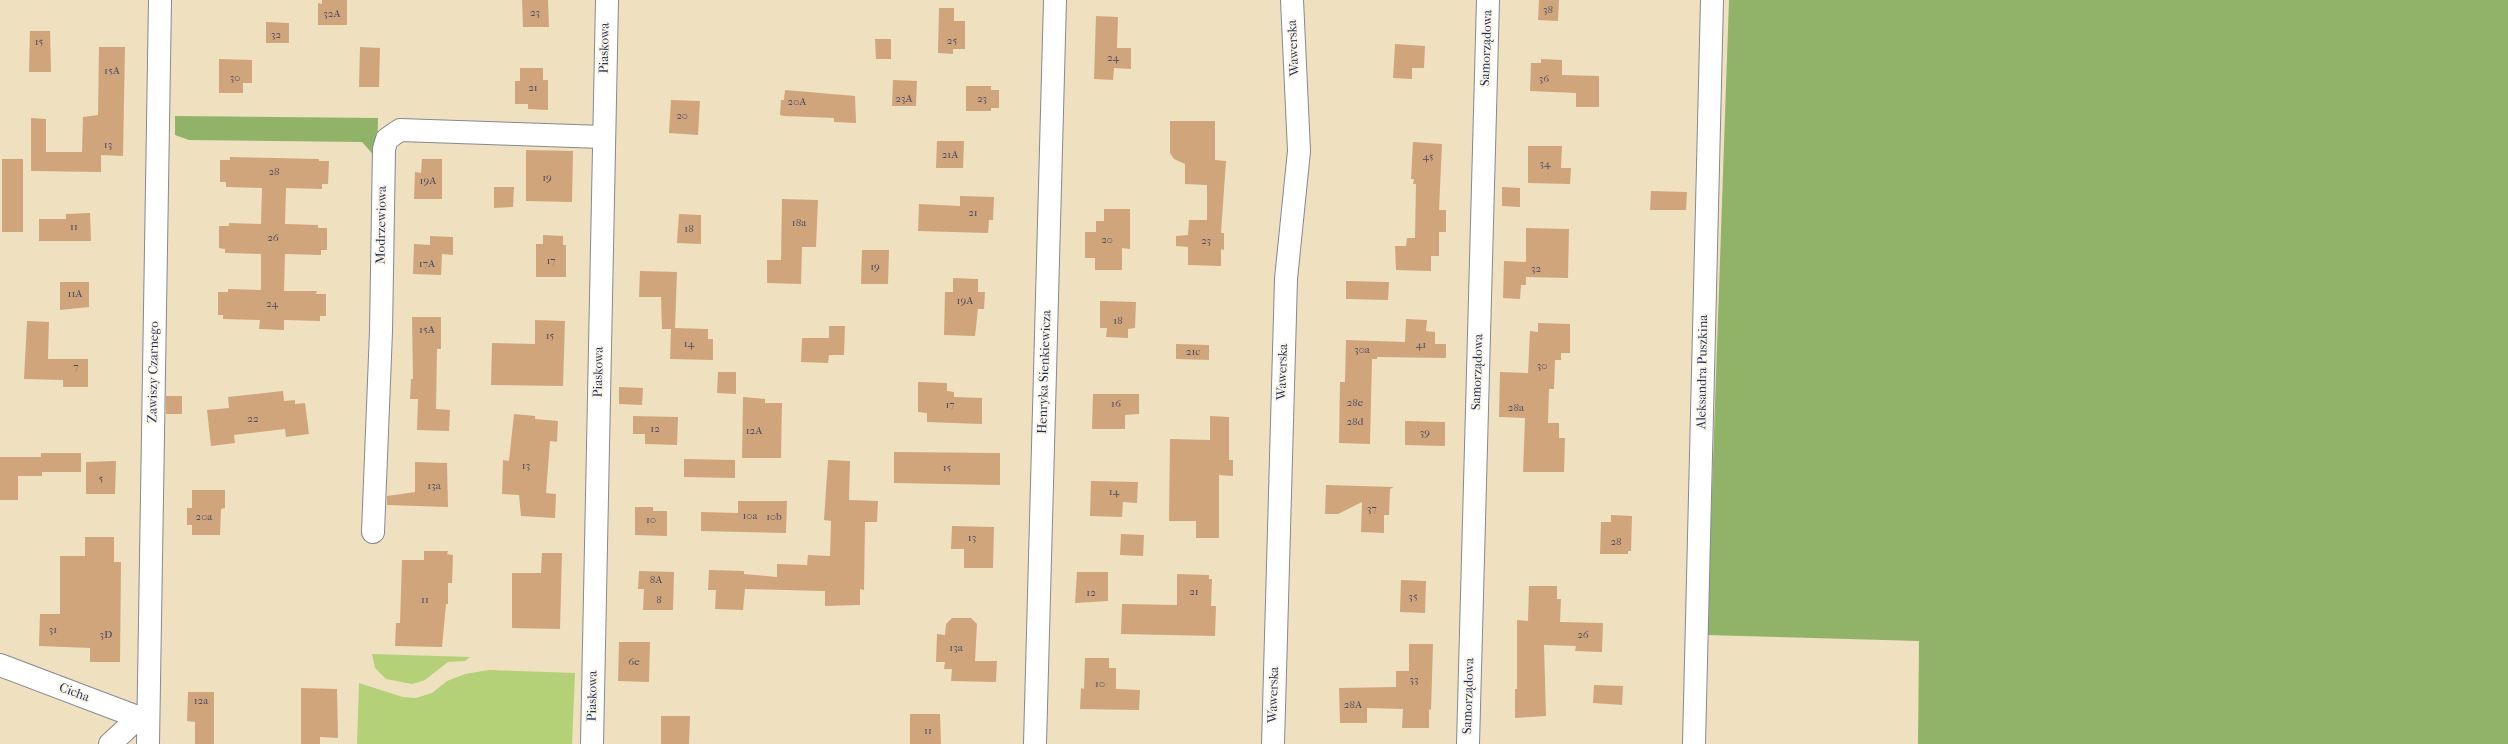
<!DOCTYPE html>
<html>
<head>
<meta charset="utf-8">
<style>
  body { margin:0 }
  canvas { display:block; background:#efe0bf }
</style>
</head>
<body>
<canvas width="2508" height="744"></canvas>
<script>
const c = document.querySelector('canvas').getContext('2d');
c.lineJoin = 'round';
function fill(path, color) { c.fillStyle = color; c.fill(path, 'evenodd'); }
const toPath = rows => new Path2D(rows.map(r => 'M' + r).join(''));
function trace(path, color, width, dash) { c.strokeStyle = color; c.lineWidth = width; c.lineCap = dash ? 'butt' : 'round'; c.setLineDash(dash || []); c.stroke(path); }
function write(font, color, halo, rows, align = 'center') {
  c.font = font + ' "IM FELL French Canon",serif'; c.lineWidth = 3.5; c.setLineDash([]); c.textBaseline = 'middle'; c.strokeStyle = halo; c.fillStyle = color; for (const [text, x, y, turn = 0] of rows) {
    c.save(); c.translate(x, y); c.rotate((+turn || 0) * Math.PI / 180); c.textAlign = isNaN(turn) ? turn : align; if (halo) c.strokeText(text, 0, 0); c.fillText(text, 0, 0); c.restore();
  }
}
fill(toPath([
  [372,654,470,657,465,661,448,662,425,680,412,684,386,679,375,668],
  [489,670,575,673,572,744,357,744,359,683,403,697,416,698,432,693,447,681,465,674]
]), '#b5d177');
fill(toPath([
  [1729,0,2508,0,2508,744,1918,744,1919,641,1707,635],
  [175,116,378,118,377,159,362,142,189,140,175,135]
]), '#90b368');
fill(toPath([
  [322,0,347,0,347,25,318,25,318,3,322,4],
  [522,0,548,0,549,27,523,27],
  [1539,0,1559,0,1558,21,1538,20],
  [939,8,954,8,954,21,965,21,965,49,953,49,953,54,938,53],
  [1096,16,1118,17,1117,48,1131,48,1131,69,1114,68,1113,80,1094,79],
  [266,22,289,23,289,43,266,43],
  [30,31,50,31,51,72,29,72],
  [875,39,891,39,891,59,876,59],
  [1395,44,1425,46,1424,68,1412,68,1412,79,1393,78],
  [99,47,125,47,123,156,101,155,101,172,31,171,31,118,46,119,46,152,82,152,83,117,98,115],
  [360,47,380,48,379,87,359,87],
  [219,59,252,60,252,83,243,83,243,93,219,93],
  [1541,59,1562,60,1562,75,1599,76,1599,107,1576,107,1576,93,1530,91,1531,63,1541,63],
  [520,68,543,68,543,80,548,80,548,110,528,109,528,104,515,104,515,81,520,81],
  [893,80,917,81,916,106,892,106],
  [966,86,991,86,991,90,999,90,999,108,991,108,991,111,966,111],
  [785,90,855,96,856,123,834,122,834,118,784,116,780,115,781,100,784,100],
  [671,100,700,101,698,135,669,133],
  [1170,121,1215,121,1215,160,1226,161,1221,233,1224,233,1224,250,1221,249,1221,266,1188,265,1188,247,1176,246,1176,236,1188,235,1189,220,1207,220,1207,185,1185,184,1185,164,1174,159,1170,153],
  [937,141,964,141,963,168,936,168],
  [1413,142,1442,144,1439,210,1446,210,1446,232,1439,232,1439,256,1431,256,1431,271,1396,270,1395,246,1406,246,1407,238,1415,238,1416,184,1413,184,1414,179,1411,179],
  [1528,146,1562,146,1561,168,1571,168,1570,184,1528,183],
  [526,150,573,151,572,202,526,201],
  [230,157,319,159,319,161,329,161,328,184,322,184,322,189,286,188,285,224,318,225,318,228,327,228,327,250,321,250,321,255,285,254,284,291,317,291,316,294,326,294,326,316,320,316,320,321,284,320,284,330,259,329,260,320,223,319,223,315,218,315,218,292,228,292,228,289,261,290,261,254,225,253,225,249,219,248,219,226,229,226,229,223,261,224,262,188,226,187,226,182,220,182,220,160,230,160],
  [2,159,23,159,23,232,2,232],
  [422,159,442,159,442,199,414,199,415,172,421,173],
  [494,187,514,187,513,207,494,208],
  [1502,187,1520,188,1520,207,1502,206],
  [1651,191,1687,192,1686,210,1650,210],
  [960,196,994,197,993,220,989,220,988,233,918,231,919,204,960,206],
  [782,199,818,200,816,247,802,247,801,284,767,283,767,260,781,260],
  [1104,209,1130,209,1130,249,1122,248,1122,270,1095,270,1095,258,1085,258,1085,232,1096,232,1096,221,1104,221],
  [90,213,91,241,39,241,39,219,66,219,66,214],
  [679,214,701,215,701,244,677,243],
  [1526,228,1569,229,1568,278,1526,277,1526,285,1521,285,1520,299,1503,298,1504,261,1526,262],
  [543,235,563,236,563,245,566,245,566,277,536,277,536,244,543,244],
  [430,236,453,237,453,255,442,254,441,275,413,274,414,244,430,245],
  [862,250,889,250,888,284,861,284],
  [640,271,677,272,675,328,708,329,708,339,713,339,713,360,670,359,671,329,662,329,661,297,639,297],
  [953,278,978,279,978,292,985,292,984,309,978,309,975,336,944,335,945,292,953,292],
  [1346,281,1389,282,1388,300,1346,299],
  [60,282,89,282,89,307,60,310],
  [1100,301,1136,302,1135,328,1128,329,1128,338,1106,337,1107,328,1100,328],
  [412,317,441,317,441,349,437,349,436,409,450,410,449,431,417,430,418,399,410,399,411,379,413,379],
  [1406,319,1427,320,1426,331,1435,332,1435,344,1446,344,1446,358,1377,357,1377,359,1372,359,1370,444,1339,443,1340,382,1345,382,1346,340,1405,342],
  [535,320,565,321,563,386,491,385,492,343,535,344],
  [27,321,49,322,48,359,88,359,88,387,63,387,63,380,24,379],
  [1538,323,1570,324,1570,353,1561,353,1561,360,1555,360,1554,389,1549,389,1548,423,1559,423,1559,438,1565,438,1564,472,1523,472,1525,418,1499,417,1500,372,1528,373,1530,331,1538,332],
  [829,326,845,326,844,355,829,355,828,363,801,362,802,338,829,338],
  [1176,344,1209,345,1209,360,1176,359],
  [718,372,736,372,736,394,717,393],
  [918,382,947,383,947,391,954,392,954,397,982,398,982,424,927,422,927,413,918,412],
  [619,387,643,388,642,405,619,404],
  [283,391,284,401,295,400,295,404,305,403,309,434,286,437,285,429,234,435,235,443,211,446,207,410,229,408,228,397],
  [1093,394,1139,394,1139,414,1125,415,1125,429,1092,429],
  [166,396,182,396,182,414,166,414],
  [743,397,765,399,765,403,782,403,781,458,742,458],
  [514,414,535,416,535,419,558,421,557,442,550,441,546,493,556,494,555,518,521,516,519,495,502,494,503,460,509,461],
  [633,416,678,417,677,445,645,444,645,434,633,434],
  [1210,416,1229,417,1229,460,1233,460,1233,476,1219,475,1219,538,1196,538,1196,521,1169,521,1170,439,1210,440],
  [1405,421,1445,422,1445,446,1405,445],
  [894,452,1000,453,1000,485,894,483],
  [41,453,81,453,81,472,42,472,42,476,18,476,18,500,0,500,0,457,41,457],
  [684,459,735,460,735,478,684,477],
  [828,460,850,461,849,500,878,501,877,522,865,522,864,590,860,589,860,605,825,606,825,591,745,589,743,610,715,609,716,590,708,590,709,570,744,571,744,574,777,577,777,564,807,565,808,555,830,556,831,521,824,520],
  [116,461,115,494,86,494,86,462],
  [415,462,447,463,448,507,387,505,387,496,415,492],
  [1091,481,1138,482,1137,503,1123,502,1122,517,1090,516],
  [1326,485,1394,487,1390,489,1389,515,1384,515,1384,533,1361,532,1362,502,1338,514,1325,514],
  [192,490,225,490,225,508,221,509,220,535,192,535,192,525,187,525,187,508,192,508],
  [738,501,787,501,786,533,701,531,701,512,738,513],
  [635,507,653,507,653,511,667,511,667,536,635,535],
  [1611,515,1632,516,1631,551,1628,551,1628,554,1600,554,1601,522,1611,522],
  [952,526,994,527,993,568,964,568,964,549,951,549],
  [1121,534,1144,535,1143,556,1120,555],
  [85,537,114,537,114,562,121,562,120,662,90,662,90,648,39,646,40,614,60,614,60,556,85,556],
  [424,551,448,551,447,554,453,555,452,583,448,583,448,604,446,604,442,647,395,646,396,623,400,623,402,560,424,560],
  [542,553,562,553,560,629,512,628,512,573,541,573],
  [639,571,674,572,673,610,643,610,644,589,638,589],
  [1077,572,1108,572,1108,601,1075,603],
  [1177,574,1209,575,1209,579,1212,579,1211,606,1216,606,1215,636,1121,634,1122,604,1177,605],
  [1401,580,1426,581,1425,613,1400,612],
  [1529,586,1557,586,1557,599,1561,599,1560,622,1603,623,1602,652,1575,651,1576,646,1544,645,1546,716,1515,718,1515,689,1517,689,1517,620,1528,621],
  [952,618,971,618,977,624,975,661,997,661,996,682,951,681,952,669,944,669,945,662,936,662,937,634,945,635,946,624],
  [619,642,650,642,649,682,618,681],
  [1409,644,1433,644,1431,710,1429,709,1429,728,1402,728,1403,709,1367,708,1367,723,1340,723,1339,688,1396,687,1396,671,1409,671],
  [1085,658,1109,658,1109,668,1116,668,1116,689,1140,690,1139,710,1080,709,1081,688,1084,689],
  [1594,685,1623,686,1622,705,1593,703],
  [301,688,337,689,338,738,320,737,320,744,301,744],
  [188,692,214,692,214,744,195,744,195,722,187,721],
  [910,714,940,714,941,744,910,744],
  [661,716,690,716,689,744,661,744]
]), '#d1a57c');
const minor = toPath([
  [373,532,381,331,384,149,387,139,400,130,603,137],
  [0,665,148,721],
  [110,744,138,718],
  [148,744,160,0],
  [592,744,607,0],
  [1035,744,1055,0],
  [1273,744,1286,279,1299,151,1292,0],
  [1468,744,1488,0],
  [1694,744,1712,0]
]);
trace(minor, '#85888e', 24);
trace(minor, '#fff', 22);
write('11px', '#484c66', null, [
  ["38",1548,10],
  ["23",535,13],
  ["32A",332,14],
  ["32",276,35],
  ["25",952,41],
  ["15",39,42],
  ["24",1113,58],
  ["15A",112,71],
  ["30",235,78],
  ["36",1544,79],
  ["21",533,88],
  ["23A",904,99],
  ["23",982,99],
  ["20A",797,102],
  ["20",682,116],
  ["13",108,145],
  ["21A",950,155],
  ["45",1428,157],
  ["34",1545,164],
  ["28",274,172],
  ["19",547,178],
  ["19A",428,181],
  ["21",973,213],
  ["18a",799,223],
  ["11",74,227],
  ["18",689,229],
  ["26",273,238],
  ["20",1107,240],
  ["23",1206,241],
  ["17",551,261],
  ["17A",427,264],
  ["19",875,267],
  ["32",1536,269],
  ["11A",75,294],
  ["19A",965,301],
  ["24",272,304],
  ["18",1118,321],
  ["15A",427,330],
  ["15",550,336],
  ["14",689,344],
  ["41",1421,345],
  ["30a",1362,350],
  ["21c",1193,352],
  ["30",1542,366],
  ["7",76,367],
  ["28e",1355,403],
  ["16",1116,404],
  ["17",950,405],
  ["28a",1516,408],
  ["22",253,419],
  ["28d",1355,422],
  ["12",655,429],
  ["12A",754,431],
  ["39",1425,433],
  ["13",526,466],
  ["15",947,468],
  ["5",101,479],
  ["13a",434,486],
  ["14",1114,492],
  ["37",1372,509],
  ["10a",750,516],
  ["20a",204,517],
  ["10b",774,517],
  ["10",651,520],
  ["13",972,538],
  ["28",1616,542],
  ["8A",656,580],
  ["21",1194,592],
  ["12",1091,593],
  ["35",1413,597],
  ["11",425,600],
  ["8",659,600],
  ["31",53,630],
  ["3D",106,635],
  ["26",1583,635],
  ["13a",956,648],
  ["6e",634,662],
  ["33",1414,680],
  ["10",1100,684],
  ["12a",201,701],
  ["28A",1353,705],
  ["11",928,731]
]);
write('13px', '#1b2f5e', '#fcf5e5', [
  ["Piaskowa",605,48,-89],
  ["Wawerska",1294,48,-93],
  ["Samorządowa",1487,48,-88],
  ["Modrzewiowa",382,225,-89],
  ["Zawiszy Czarnego",154,372,-89],
  ["Piaskowa",599,372,-89],
  ["Henryka Sienkiewicza",1045,372,-88],
  ["Wawerska",1283,372,-88],
  ["Samorządowa",1478,372,-88],
  ["Aleksandra Puszkina",1703,372,-89],
  ["Cicha",74,693,21],
  ["Wawerska",1274,695,-88],
  ["Piaskowa",593,696,-89],
  ["Samorządowa",1469,696,-88]
]);
</script>
</body>
</html>
